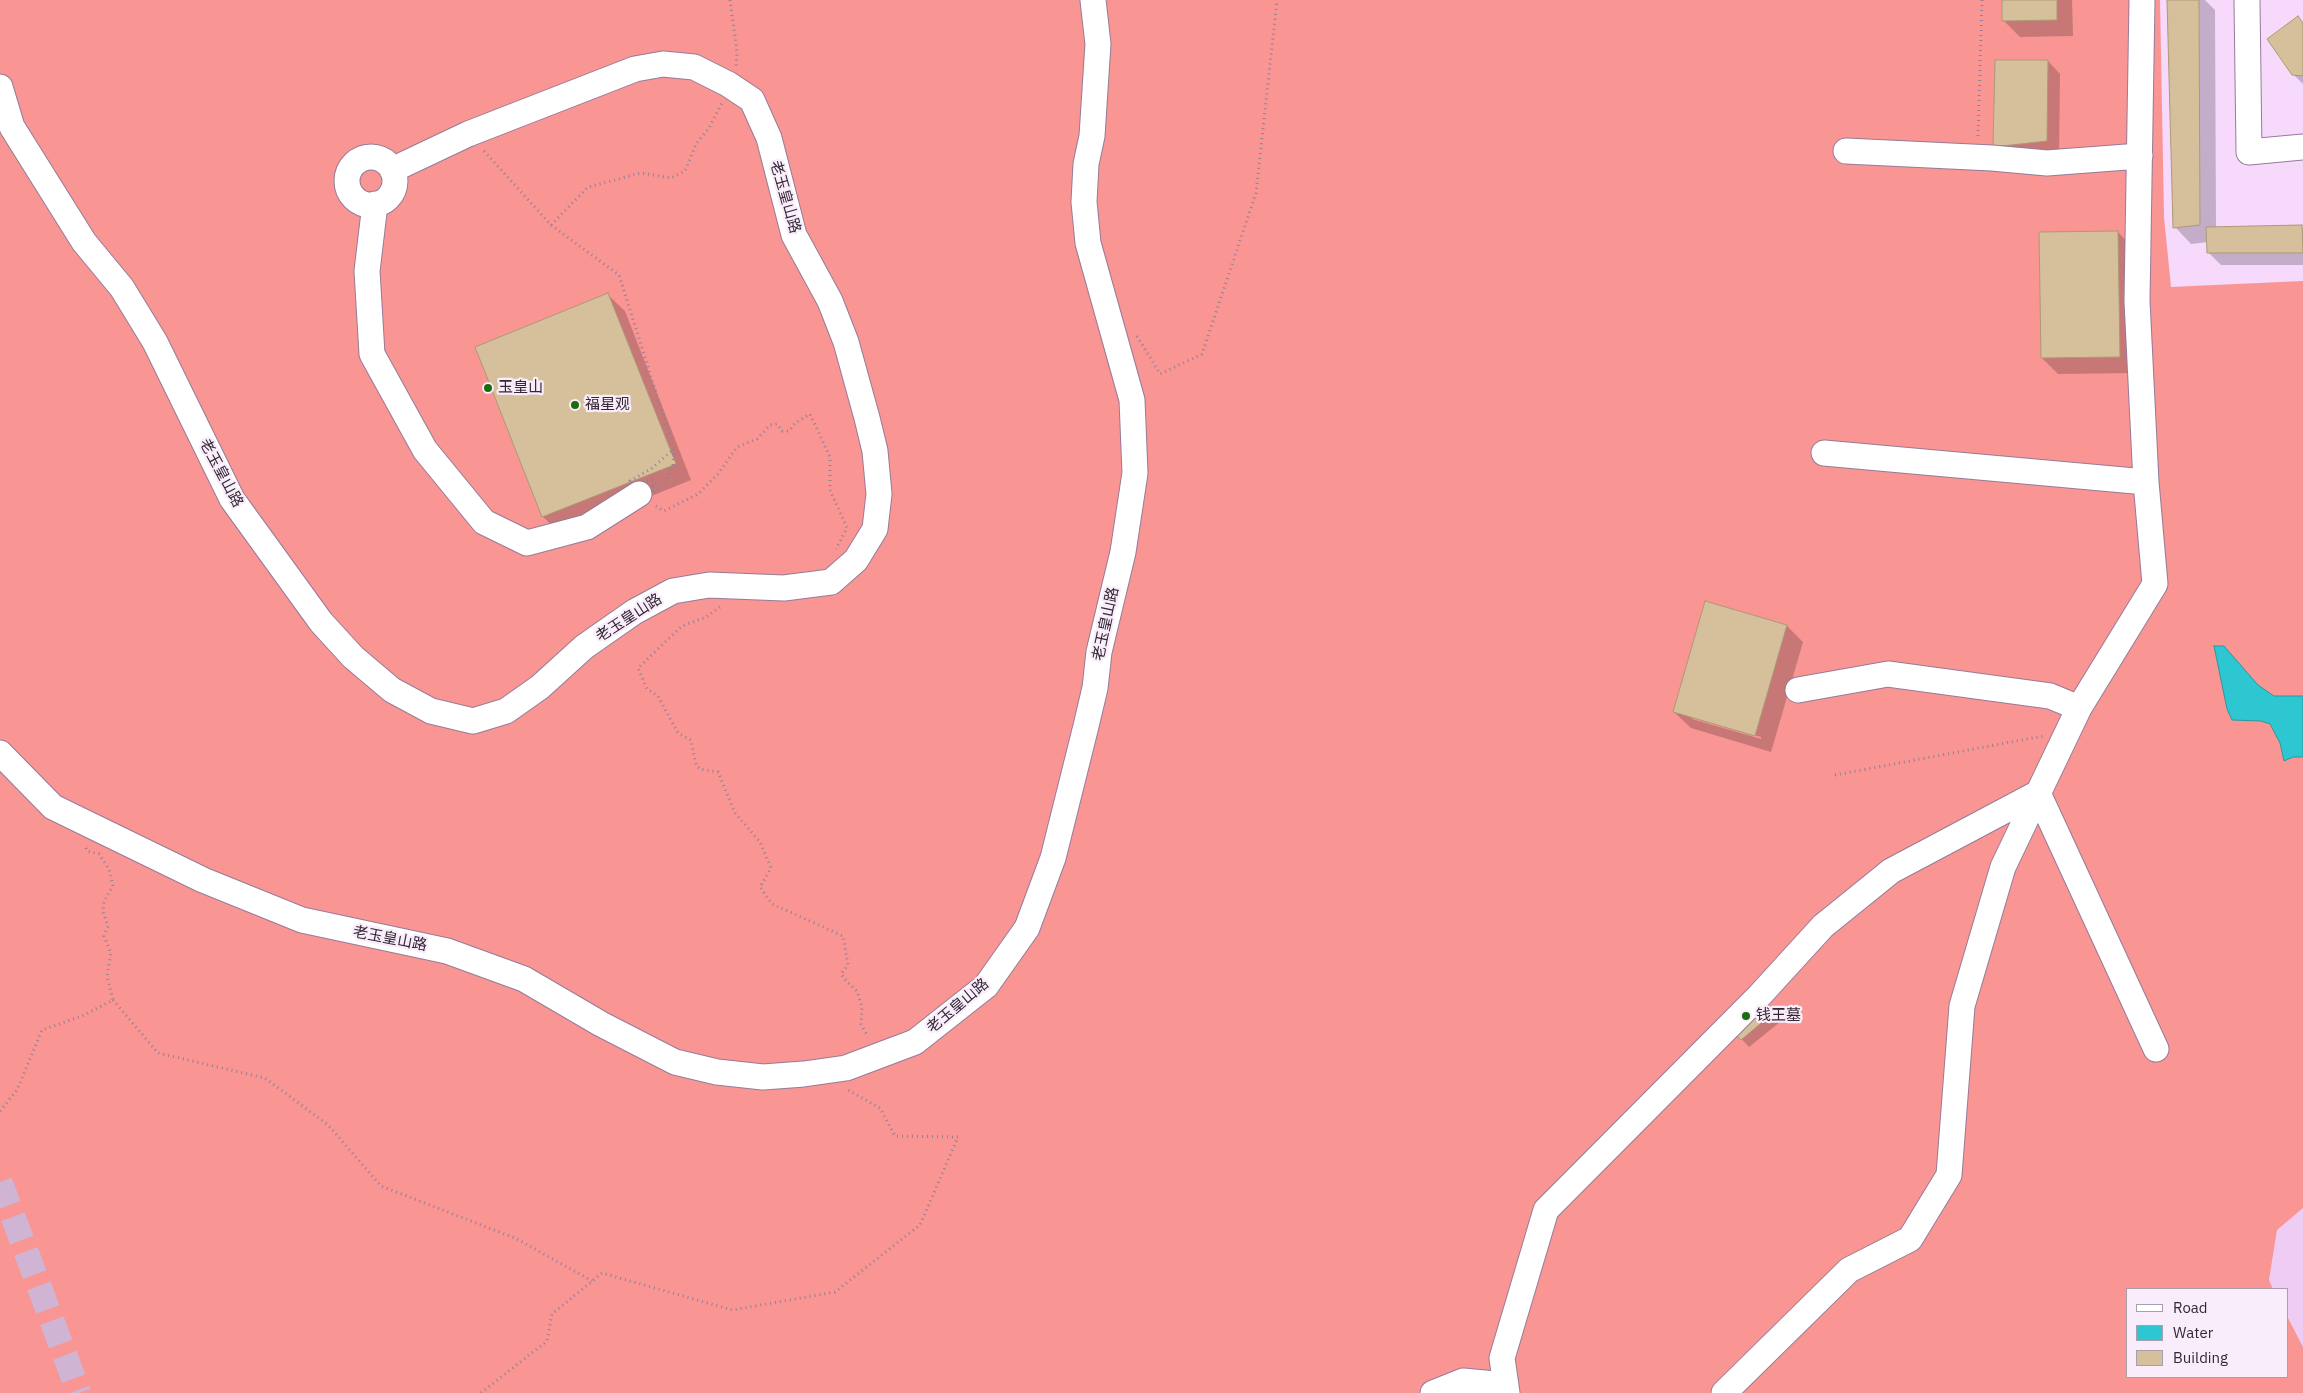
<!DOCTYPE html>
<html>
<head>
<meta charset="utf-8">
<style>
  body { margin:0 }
  #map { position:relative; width:2303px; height:1393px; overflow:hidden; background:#f6d9fb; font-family:"IBM Plex Sans",sans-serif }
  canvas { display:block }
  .legend { position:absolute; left:2126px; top:1288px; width:162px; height:90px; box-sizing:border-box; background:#f9edfb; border:1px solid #a99eab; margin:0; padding:6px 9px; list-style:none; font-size:15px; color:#322733 }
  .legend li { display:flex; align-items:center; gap:10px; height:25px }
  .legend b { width:25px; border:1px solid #a99eab }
</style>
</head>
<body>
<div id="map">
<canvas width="2303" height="1393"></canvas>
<ul class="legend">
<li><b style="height:6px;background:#fff"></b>Road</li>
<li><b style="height:14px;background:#2cc7d0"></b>Water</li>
<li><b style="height:14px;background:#d5c09b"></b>Building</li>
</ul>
</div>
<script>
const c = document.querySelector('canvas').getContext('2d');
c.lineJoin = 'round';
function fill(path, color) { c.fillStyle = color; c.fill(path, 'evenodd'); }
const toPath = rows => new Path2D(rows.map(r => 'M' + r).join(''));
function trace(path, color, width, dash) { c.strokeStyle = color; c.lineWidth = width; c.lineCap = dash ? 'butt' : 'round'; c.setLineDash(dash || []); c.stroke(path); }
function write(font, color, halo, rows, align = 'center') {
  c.font = font + ' "IBM Plex Sans","Noto Sans SC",sans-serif'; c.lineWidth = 4.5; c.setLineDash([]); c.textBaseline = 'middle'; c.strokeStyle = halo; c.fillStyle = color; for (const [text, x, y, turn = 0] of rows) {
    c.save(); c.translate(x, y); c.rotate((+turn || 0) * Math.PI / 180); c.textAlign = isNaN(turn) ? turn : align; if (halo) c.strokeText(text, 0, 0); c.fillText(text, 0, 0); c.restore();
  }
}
fill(toPath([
  [2303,1208,2303,1347,2287,1316,2287,1289,2273,1289,2269,1281,2277,1230]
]), '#eeccf4');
fill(toPath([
  [0,0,2160,0,2164,217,2171,287,2303,281,2303,1208,2277,1230,2269,1280,2273,1289,2127,1289,2127,1377,2287,1377,2287,1316,2303,1347,2303,1393,0,1393]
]), '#f99593');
const water = toPath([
  [2214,646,2224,646,2258,685,2274,696,2303,696,2303,757,2293,757,2284,761,2280,743,2270,724,2261,721,2232,720,2227,709,2214,646]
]);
fill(water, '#2cc7d0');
trace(water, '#2e97a1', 1);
fill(toPath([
  [2003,0,2072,0,2073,36,2020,37,2003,20],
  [2168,0,2205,0,2215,10,2216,228,2301,226,2303,228,2303,265,2221,265,2209,253,2208,242,2191,244,2175,227],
  [2303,23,2303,84,2293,74],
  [2048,61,2060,74,2059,153,1994,147],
  [2118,232,2134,249,2136,373,2058,374,2042,358],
  [608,295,625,311,691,480,560,533,543,517,477,347],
  [1787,626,1803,642,1771,752,1691,728,1674,712],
  [1692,717,1761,737,1761,739,1692,719],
  [1751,992,1780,1022,1749,1047,1723,1019]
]), '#0003');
const building = toPath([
  [2002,0,2057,0,2057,20,2002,21,2002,0],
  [2167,0,2199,0,2200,225,2173,228,2167,0],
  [2298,16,2303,23,2303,76,2292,75,2267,39,2298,16],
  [1995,60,2048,60,2047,141,1993,147,1995,60],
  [2302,225,2303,253,2207,253,2206,227,2302,225],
  [2118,231,2120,357,2041,358,2039,232,2118,231],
  [608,293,676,464,542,517,475,347,608,293],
  [1705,601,1787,625,1755,736,1673,712,1705,601],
  [1751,990,1773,1013,1741,1040,1721,1019,1751,990]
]);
fill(building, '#d5c09b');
trace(building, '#ad9975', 1);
trace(toPath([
  [0,1182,79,1393]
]), '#cfb5d3', 25, [25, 12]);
const minor = toPath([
  [2247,0,2249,152,2303,147],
  [0,87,12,127,84,242,122,288,155,342,232,499,321,622,353,657,392,690,431,711,473,721,506,711,540,687,584,647,634,612,673,591,709,585,784,588,831,582,856,560,875,529,879,494,875,451,867,418,846,342,830,301,794,235,769,138,752,100,728,84,694,67,663,64,635,69,468,134,392,170],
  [1846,151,1992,158,2047,163,2140,156],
  '347 181a24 24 0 1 1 48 0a24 24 0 1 1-48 0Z',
  [375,204,367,271,372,354,425,450,484,522,527,543,587,527,639,494],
  [1824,453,2146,482],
  [1798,690,1888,674,2050,696,2079,708],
  [0,753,53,807,203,880,302,920,447,951,524,979,601,1024,675,1062,717,1072,763,1077,804,1074,846,1068,915,1042,986,986,1027,928,1053,858,1086,726,1095,688,1099,652,1123,552,1135,473,1132,400,1088,243,1084,202,1086,164,1092,136,1098,44,1093,0],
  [1433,1393,1463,1381,1506,1385],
  [1507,1393,1502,1358,1546,1210,1760,995,1823,926,1891,871,2038,793,2156,1049],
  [1724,1393,1849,1270,1910,1239,1949,1175,1962,1006,2003,867,2079,708,2155,584,2146,482,2137,301,2142,0]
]);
trace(minor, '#967b9a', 27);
trace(toPath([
  [730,0,737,52,736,66],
  [1978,136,1982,0],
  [484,151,551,225,619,275,674,449],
  [551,225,588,187,641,173,671,178,685,171,696,144,709,128,722,103],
  [1137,336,1160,374,1202,354,1256,193,1277,0],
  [674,449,673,466,666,481,655,491,639,494,656,485,655,482,652,480,631,484,630,481,652,468,674,449],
  [656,506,664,511,698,494,718,474,737,447,757,439,770,425,777,424,782,431,789,431,795,423,810,414,830,457,830,490,847,528,836,549],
  [720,607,706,617,682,626,638,668,647,689,658,696,678,733,691,740,696,765,700,769,718,772,735,813,760,842,771,868,760,887,772,904,843,936,848,965,841,974,847,982,857,991,862,1007,861,1024,868,1037],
  [1835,775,2043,736],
  [113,1000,158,1053,265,1078,328,1125,381,1186,517,1239,592,1281],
  [0,1111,17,1090,42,1030,82,1016,113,1000,107,976,111,953,104,936,108,926,103,912,104,901,113,886,109,869,99,854,87,851,86,847],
  [481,1393,547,1341,552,1314,602,1273,732,1310,835,1292,920,1225,958,1137,895,1136,880,1108,848,1090]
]), '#937f96', 3, [1, 4]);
trace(minor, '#fff', 25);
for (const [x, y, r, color] of [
  [488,388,5,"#1c6c0f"],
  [575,405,5,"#1c6c0f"],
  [1746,1016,5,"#1c6c0f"]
]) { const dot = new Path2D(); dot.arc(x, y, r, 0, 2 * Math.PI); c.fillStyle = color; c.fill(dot); trace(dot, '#f9edfb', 2); }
write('15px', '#322733', '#f9edfb', [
  ["老玉皇山路",785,197,74],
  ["老玉皇山路",221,473,62],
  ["老玉皇山路",629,618,-33],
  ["老玉皇山路",1106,624,-78],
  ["老玉皇山路",390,939,11],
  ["老玉皇山路",958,1006,-40]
]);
write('15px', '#322733', '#f9edfb', [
  ["玉皇山",498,388],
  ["福星观",585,405],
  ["钱王墓",1756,1016]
], 'left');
</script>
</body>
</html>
